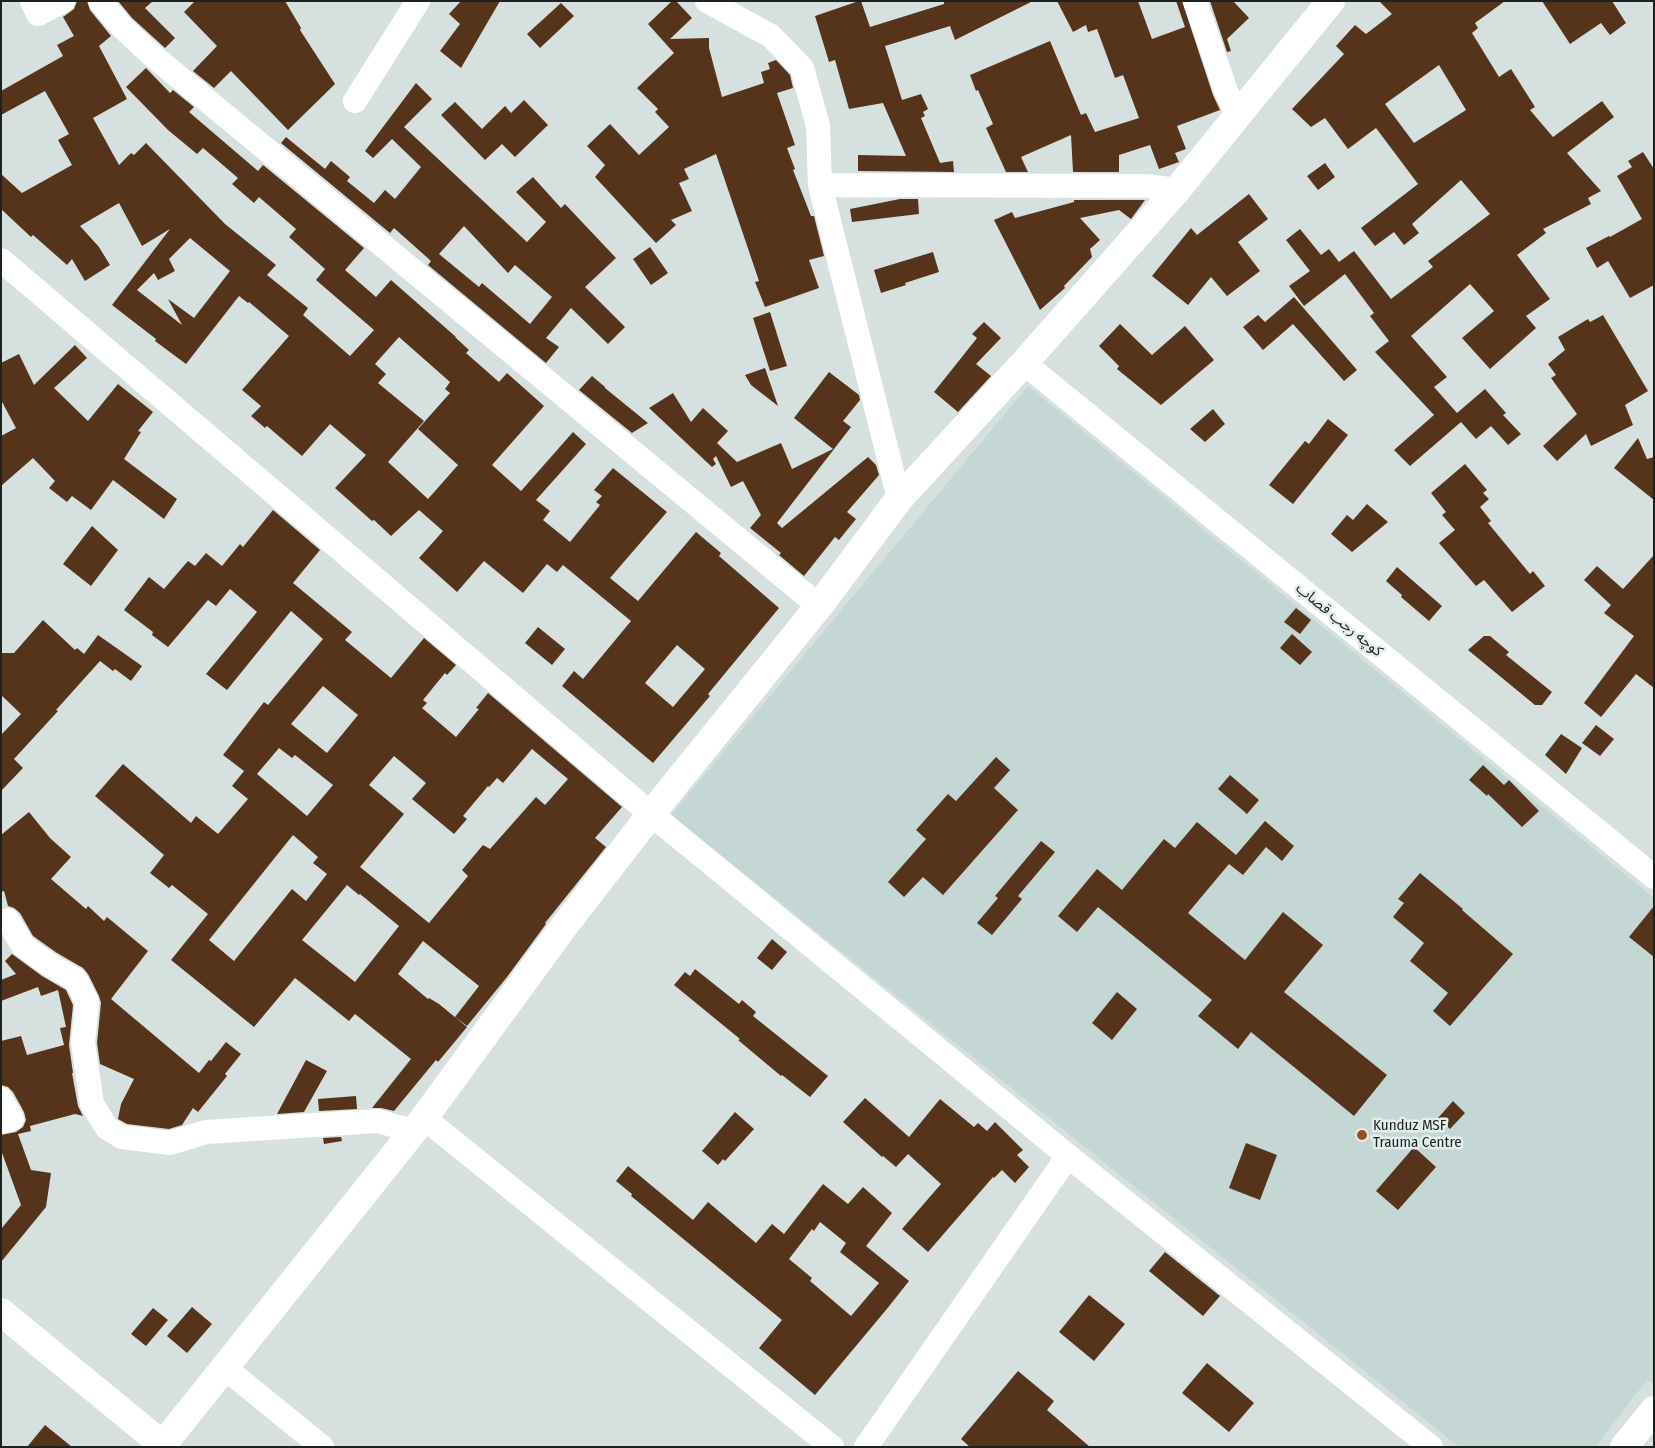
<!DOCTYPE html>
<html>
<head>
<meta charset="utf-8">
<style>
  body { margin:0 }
  #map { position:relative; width:1655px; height:1448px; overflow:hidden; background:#d6e1df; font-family:"Fira Sans Condensed",sans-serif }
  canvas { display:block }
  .frame { position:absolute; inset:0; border:2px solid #1d2120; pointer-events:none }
</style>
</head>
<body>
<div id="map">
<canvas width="1655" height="1448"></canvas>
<div class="frame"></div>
</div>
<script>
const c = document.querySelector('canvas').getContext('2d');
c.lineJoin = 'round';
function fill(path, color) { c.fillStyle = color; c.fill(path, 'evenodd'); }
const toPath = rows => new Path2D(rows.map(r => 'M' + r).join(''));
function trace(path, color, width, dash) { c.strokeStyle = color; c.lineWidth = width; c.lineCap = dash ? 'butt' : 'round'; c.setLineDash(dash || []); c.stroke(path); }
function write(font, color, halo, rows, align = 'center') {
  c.font = font + ' "Fira Sans Condensed","Noto Sans Arabic",sans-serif'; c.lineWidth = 5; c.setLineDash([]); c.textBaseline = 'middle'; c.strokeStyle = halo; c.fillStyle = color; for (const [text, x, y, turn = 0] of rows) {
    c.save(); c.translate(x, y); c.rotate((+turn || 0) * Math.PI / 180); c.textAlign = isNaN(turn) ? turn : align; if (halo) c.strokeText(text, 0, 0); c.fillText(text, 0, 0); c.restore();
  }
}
fill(toPath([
  [1028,386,1654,898,1654,1385,1647,1380,1595,1447,1459,1447,671,815]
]), '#c4d7d4');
fill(toPath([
  [77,1,87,1,90,10,111,36,99,46,127,99,93,118,119,165,131,153,134,155,146,143,225,224,276,265,267,275,308,308,303,315,350,356,374,330,316,280,325,269,289,237,296,229,259,197,254,203,232,184,238,178,203,148,197,154,168,130,126,87,146,68,170,93,173,90,194,107,189,112,258,171,263,165,364,248,345,270,376,297,391,280,456,337,455,337,469,350,466,353,499,382,507,373,544,406,492,465,521,491,573,432,586,444,536,500,550,511,543,520,570,542,600,505,596,502,602,496,594,490,613,468,667,512,610,578,638,601,696,532,721,553,719,556,779,608,708,694,710,696,653,763,562,686,574,671,583,679,631,621,563,565,557,572,547,564,523,593,484,561,457,592,419,558,443,531,419,510,391,536,374,520,372,521,335,488,366,455,330,424,302,456,267,426,265,428,251,416,261,406,242,390,289,336,249,302,248,303,239,296,186,364,155,341,156,339,112,305,170,229,142,246,119,203,80,226,99,247,110,265,85,281,72,259,67,265,33,235,31,237,1,209,1,174,22,193,72,165,58,140,69,134,45,91,1,115,1,91,63,56,57,45,74,36,63,17,74,9],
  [190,238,230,271,194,318,168,299,182,325,137,290,154,273,158,280,175,271,169,259],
  [399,337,450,382,445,389,450,393,418,429,458,465,428,499,388,462,424,421,378,383,386,374,375,364],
  [677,645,705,669,673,707,645,683],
  [118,1,153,1,145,8,175,38,165,48,132,18],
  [195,1,285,1,301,28,300,30,335,84,288,130,231,71,214,88,193,71,217,46,184,12],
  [461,1,500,1,461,68,440,51,460,24,449,14],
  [672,1,676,1,692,18,670,39,709,38,709,48,722,97,764,83,761,72,770,69,768,63,776,60,790,75,793,88,777,93,795,145,787,148,795,169,793,170,811,216,814,216,824,256,809,260,819,288,765,307,755,282,759,281,716,154,684,169,689,179,679,183,692,211,671,220,676,225,656,243,595,177,605,165,587,146,610,124,639,155,669,127,655,112,658,109,637,88,674,53,648,24],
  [859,1,861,1,870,27,944,4,944,1,1033,1,955,40,950,26,885,46,902,100,921,94,928,109,923,112,925,116,921,118,940,163,953,161,954,172,858,171,858,155,906,156,883,103,849,109,835,60,829,62,815,16],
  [1057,1,1138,1,1152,39,1185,27,1176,1,1182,1,1213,95,1220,110,1177,126,1186,149,1175,153,1179,162,1159,169,1150,145,1119,155,1119,172,1073,172,1071,135,1021,157,1028,172,1006,172,986,128,993,124,978,90,976,91,970,75,1050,41,1081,115,1086,113,1095,132,1139,118,1123,75,1115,78,1097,29,1088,32,1086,25,1073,32],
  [1210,1,1233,1,1249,18,1227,39,1231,51,1227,52],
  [1379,1,1505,1,1475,23,1478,28,1472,33,1499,77,1511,69,1535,107,1530,110,1553,137,1602,101,1614,117,1567,153,1601,191,1588,198,1591,204,1543,229,1546,233,1517,255,1550,299,1526,316,1536,328,1490,369,1462,338,1494,311,1470,284,1411,336,1447,377,1434,387,1457,413,1485,389,1506,413,1503,415,1521,434,1508,445,1491,426,1476,439,1461,422,1410,466,1394,450,1434,415,1375,352,1389,341,1370,316,1374,313,1345,274,1304,306,1289,286,1310,271,1286,240,1300,229,1321,255,1329,249,1339,262,1354,251,1391,299,1433,267,1428,261,1490,214,1461,180,1412,224,1419,233,1404,245,1394,232,1375,246,1361,228,1418,184,1376,128,1348,149,1325,118,1311,127,1292,109,1344,54,1336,46,1355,25,1366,34,1392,14],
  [1439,65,1466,110,1414,143,1385,104],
  [1542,1,1612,1,1626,23,1610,35,1601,23,1570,44],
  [561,3,574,16,540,48,527,34],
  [416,83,432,99,404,127,527,242,546,222,516,192,533,177,561,208,565,204,616,258,585,287,625,327,608,344,571,308,546,338,559,347,546,363,428,265,431,261,394,228,390,233,281,143,286,137,325,169,331,161,350,177,347,181,374,203,385,190,395,199,421,167,392,139,373,158,365,151],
  [464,226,508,273,515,265,552,297,530,324,482,283,479,287,439,254],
  [524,100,548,125,515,157,502,144,485,160,441,115,455,102,482,129,505,106,511,113],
  [1643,152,1654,169,1654,285,1630,298,1608,261,1597,268,1586,248,1609,236,1610,237,1642,219,1617,176,1632,167,1628,161],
  [1325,163,1335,177,1318,190,1307,176],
  [1249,194,1268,219,1238,242,1260,271,1227,296,1211,277,1188,305,1152,276,1191,228,1197,235],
  [900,199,918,199,919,214,852,222,850,209],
  [1074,200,1145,200,1131,219,1119,210,1080,218,1100,240,1090,249,1092,257,1064,286,1065,288,1040,310,994,220,1012,212,1015,218,1074,202],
  [650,247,668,273,651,285,633,259],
  [933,252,939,272,905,283,906,285,881,293,874,270],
  [1294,297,1357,370,1344,381,1293,324,1263,350,1243,327,1258,315,1265,322],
  [770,312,787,366,770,371,753,318],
  [1603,315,1648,391,1625,405,1633,425,1591,446,1586,434,1557,461,1543,446,1577,414,1551,378,1556,375,1548,364,1565,350,1558,337,1588,319,1590,322],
  [984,322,1001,338,976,364,991,376,958,412,934,392,977,338,972,334],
  [1120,324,1152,355,1185,326,1214,360,1161,405,1117,369,1119,366,1099,346],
  [75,345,87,358,54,388,88,421,118,384,153,412,138,431,141,432,124,459,177,499,164,519,113,480,91,510,72,496,67,502,49,488,55,481,33,458,1,486,1,436,16,428,1,400,1,363,19,354,34,385],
  [765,368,778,406,751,385,745,375],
  [829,372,859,395,860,400,843,421,851,427,777,523,782,528,868,457,876,465,879,475,847,512,856,519,839,540,835,537,804,576,779,555,781,553,750,528,761,515,743,481,731,487,716,456,713,459,716,464,712,467,649,408,673,393,691,422,703,408,728,431,717,443,737,462,781,443,792,469,833,449,794,418],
  [592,376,605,387,605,388,648,423,632,433,579,390],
  [1213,409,1225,424,1205,442,1190,429],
  [1328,419,1348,435,1293,504,1269,485,1305,441,1309,444],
  [1638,438,1647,459,1654,457,1654,500,1614,468],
  [1465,464,1487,490,1483,493,1489,499,1480,507,1491,521,1488,523,1530,574,1533,571,1545,586,1512,612,1484,580,1476,586,1439,543,1455,530,1442,515,1446,512,1431,493],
  [1367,504,1388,522,1352,552,1331,534,1347,515,1353,520],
  [273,510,320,550,293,583,352,632,345,640,391,678,424,638,456,665,447,675,445,673,423,700,427,703,422,708,456,737,479,709,476,708,488,693,622,807,595,838,606,847,545,923,546,924,507,977,467,1026,455,1017,479,986,423,941,398,974,428,999,429,998,439,1004,467,1027,438,1062,436,1060,394,1111,381,1108,372,1108,411,1059,355,1014,349,1021,295,978,254,1027,171,960,208,914,172,885,169,888,150,873,164,855,95,796,123,764,191,823,196,816,218,834,248,799,232,786,244,771,223,755,264,702,268,705,323,639,291,611,227,690,206,674,257,612,230,589,216,606,208,600,168,647,152,635,153,632,124,610,149,577,164,589,188,561,195,566,206,553,222,566,240,544,243,547],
  [323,686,358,715,327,753,291,724],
  [279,748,292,758,295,755,333,785,307,816,257,774],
  [532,749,568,779,545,805,536,797,490,849,483,845,462,870,468,876,429,923,360,867,404,814,369,785,394,756,426,783,412,799,454,834,467,819,463,816,488,786,489,787,497,778,503,783],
  [293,835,318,857,313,863,327,874,306,901,292,889,234,961,209,940],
  [347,885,359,895,360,894,399,926,355,982,302,940],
  [92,526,118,550,91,586,63,564],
  [1654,555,1654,688,1636,674,1601,717,1584,703,1634,636,1604,613,1611,605,1584,580,1597,566,1623,589],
  [1397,567,1442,606,1429,621,1401,597,1402,595,1386,581],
  [1296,608,1311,620,1300,634,1284,622],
  [43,620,75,650,77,648,84,654,98,635,142,666,131,681,115,669,113,671,100,661,56,710,58,711,14,759,23,768,1,791,1,735,21,714,1,695,1,653,14,653],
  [538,627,565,649,552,665,525,643],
  [1292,634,1312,652,1300,665,1280,648],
  [1484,636,1490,636,1509,652,1506,655,1552,692,1542,705,1535,705,1468,650],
  [1596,725,1614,739,1600,756,1582,743],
  [1561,734,1582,748,1566,774,1545,755],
  [996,757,1010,770,994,788,1018,810,943,895,923,877,904,897,888,882,926,839,916,830,948,794,956,801],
  [1483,765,1504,785,1509,780,1539,811,1522,827,1488,794,1487,796,1469,780],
  [1230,775,1259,800,1247,814,1218,789],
  [29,812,50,838,71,857,51,879,86,909,88,906,104,921,107,917,148,951,111,999,199,1073,209,1060,211,1061,226,1042,241,1054,225,1074,227,1076,198,1112,193,1108,182,1125,169,1129,127,1124,118,1119,121,1104,134,1079,100,1064,97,1043,101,1003,99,996,88,974,83,968,57,953,33,936,20,913,14,908,8,906,4,891,1,892,1,835],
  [1265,821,1294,846,1282,861,1266,847,1243,875,1229,864,1188,913,1245,960,1283,912,1323,945,1284,992,1387,1075,1354,1116,1251,1032,1238,1049,1198,1016,1212,1000,1098,907,1077,932,1058,916,1097,869,1122,890,1164,839,1175,848,1197,822,1236,855],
  [1041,841,1055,852,1018,896,1022,899,992,935,977,923,998,898,995,896],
  [1420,873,1463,909,1462,910,1513,954,1450,1026,1433,1011,1448,993,1410,961,1424,943,1393,917,1404,903,1398,899],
  [1654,906,1654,957,1629,937],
  [772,939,787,952,772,970,757,958],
  [12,954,42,976,66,990,73,1005,69,1045,73,1073,72,1073,78,1106,83,1116,75,1114,30,1126,31,1131,18,1134,31,1170,51,1173,46,1207,1,1262,1,1229,21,1205,1,1150,1,1135,16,1132,23,1127,26,1120,24,1112,13,1092,8,1087,1,1085,1,1041,21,1036,27,1055,64,1045,60,1028,66,1027,58,990,41,996,38,987,1,1001,1,980,16,974,5,961],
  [695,969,739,1004,742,1000,756,1012,753,1016,828,1076,810,1097,782,1075,781,1076,738,1040,740,1039,674,985,685,972,690,976],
  [1117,992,1137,1009,1112,1040,1092,1023],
  [306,1060,327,1071,304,1112,277,1114],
  [356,1096,357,1109,319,1111,318,1099],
  [865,1098,909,1137,940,1099,974,1127,978,1123,987,1131,995,1122,1023,1150,1017,1155,1029,1167,1015,1183,1002,1170,994,1178,993,1177,928,1252,902,1229,941,1184,908,1154,896,1167,883,1156,882,1157,843,1122],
  [1453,1101,1465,1113,1450,1129,1438,1118],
  [735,1112,754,1129,725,1161,723,1159,718,1165,702,1151],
  [341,1137,342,1141,324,1144,323,1138],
  [1246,1143,1277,1155,1260,1200,1229,1188],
  [1414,1147,1436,1167,1398,1210,1376,1191],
  [628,1166,693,1220,708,1202,756,1243,772,1224,784,1234,823,1184,848,1204,863,1187,892,1213,866,1246,909,1281,886,1310,815,1395,759,1348,782,1320,631,1196,632,1194,616,1181],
  [820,1222,846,1243,840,1252,879,1283,851,1316,810,1281,812,1278,789,1259,812,1229,814,1231],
  [1165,1252,1220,1296,1203,1316,1149,1271],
  [1089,1295,1125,1324,1094,1361,1059,1332],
  [192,1307,212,1324,187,1353,167,1336],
  [153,1308,168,1320,146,1346,131,1334],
  [1207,1363,1254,1403,1229,1432,1182,1393],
  [1018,1371,1054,1401,1047,1410,1090,1447,970,1447,961,1439],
  [45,1425,72,1447,27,1447]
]), '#56331b');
trace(toPath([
  [32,1,38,14,63,1],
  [100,1,122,27,152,55,819,606],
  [707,1,771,36,802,68,818,126,820,185,899,499],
  [1195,1,1226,91,1238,116],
  [355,101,418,1],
  [820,185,1146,186,1177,190],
  [1,260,651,814,1068,1156,1431,1447],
  [1024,363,1654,877],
  [8,920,23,946,50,965,76,980,87,1002,83,1043,92,1104,107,1128,122,1137,170,1143,206,1132,377,1121,414,1131],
  [1,1099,12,1119,1,1122],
  [424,1118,832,1447],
  [225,1368,322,1447],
  [866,1447,1068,1156]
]), '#fff', 24);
trace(toPath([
  [1,1312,163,1445],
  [161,1447,424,1118,562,929,651,814,819,606,899,499,1024,363,1177,190,1331,1]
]), '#fff', 28);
trace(toPath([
  [1624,1447,1654,1410]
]), '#fff', 28);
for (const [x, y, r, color] of [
  [1362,1135,6,"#94521f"]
]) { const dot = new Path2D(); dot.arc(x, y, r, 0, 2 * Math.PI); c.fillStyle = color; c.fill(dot); trace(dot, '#e3eeed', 2); }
write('15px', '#1d2120', '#e3eeed', [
  ["کوچه رجب قصاب",1339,620,39]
]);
write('15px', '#1d2120', '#e3eeed', [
  ["Kunduz MSF",1373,1126],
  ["Trauma Centre",1373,1143]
], 'left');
</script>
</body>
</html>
